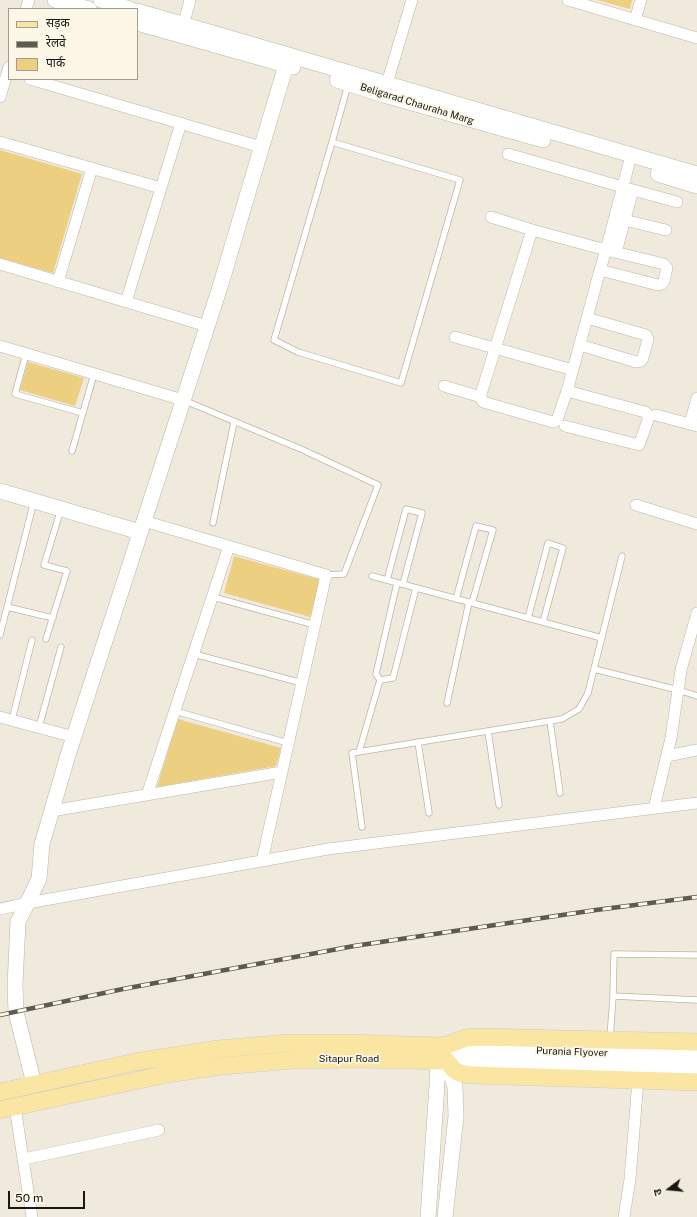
<!DOCTYPE html>
<html>
<head>
<meta charset="utf-8">
<style>
  body { margin:0 }
  #map { position:relative; width:697px; height:1217px; overflow:hidden; background:#efeadb; font-family:"Public Sans","Noto Sans Devanagari",sans-serif }
  canvas { display:block }
  .legend { position:absolute; left:8px; top:8px; width:130px; height:72px; box-sizing:border-box; background:#fdf7e8; border:1px solid #a29d92; margin:0; padding:5px 7px; list-style:none; font-size:12px; color:#191712 }
  .legend li { display:flex; align-items:center; gap:8px; height:20px }
  .legend b { width:20px; border:1px solid #a29d92 }
  .north { position:absolute; left:649px; top:1169px; width:40px; height:40px; -webkit-text-stroke:3px #fdf7e8; paint-order:stroke; rotate:254deg; font-size:11px; font-weight:700; line-height:16px; text-align:center; color:#191712 }
  .north::after { content:''; display:block; margin:auto; width:14px; height:18px; background:#191712; clip-path:polygon(50% 0,100% 100%,50% 72%,0 100%) }
  .scale { position:absolute; left:8px; top:1191px; width:77px; height:18px; box-sizing:border-box; border:2px solid #191712; border-top:0; padding-left:5px; font-size:12px; line-height:14px; white-space:nowrap; color:#191712; -webkit-text-stroke:3px #fdf7e8; paint-order:stroke }
</style>
</head>
<body>
<div id="map">
<canvas width="697" height="1217"></canvas>
<ul class="legend">
<li><b style="height:5px;background:#fbe5a2"></b>सड़क</li>
<li><b style="height:5px;background:#5d5a52"></b>रेलवे</li>
<li><b style="height:11px;background:#eccf80"></b>पार्क</li>
</ul>
<div class="north">उ</div>
<div class="scale">50 m</div>
</div>
<script>
const c = document.querySelector('canvas').getContext('2d');
c.lineJoin = 'round';
function fill(path, color) { c.fillStyle = color; c.fill(path, 'evenodd'); }
const toPath = rows => new Path2D(rows.map(r => 'M' + r).join(''));
function trace(path, color, width, dash) { c.strokeStyle = color; c.lineWidth = width; c.lineCap = dash ? 'butt' : 'round'; c.setLineDash(dash || []); c.stroke(path); }
function write(font, color, halo, rows, align = 'center') {
  c.font = font + ' "Public Sans",sans-serif'; c.lineWidth = 3.5; c.setLineDash([]); c.textBaseline = 'middle'; c.strokeStyle = halo; c.fillStyle = color; for (const [text, x, y, turn = 0] of rows) {
    c.save(); c.translate(x, y); c.rotate((+turn || 0) * Math.PI / 180); c.textAlign = isNaN(turn) ? turn : align; if (halo) c.strokeText(text, 0, 0); c.fillText(text, 0, 0); c.restore();
  }
}
fill(toPath([
  [597,0,632,0,630,9],
  [0,150,82,174,53,273,0,258],
  [28,362,84,378,75,406,20,390],
  [234,556,321,580,310,617,224,593],
  [178,719,281,748,276,766,157,787]
]), '#eccf80');
const lane = toPath([
  [332,142,460,180,401,383,298,352,274,340,332,142],
  [332,142,348,85],
  [26,354,15,394,83,413],
  [183,400,303,450,378,485,344,574,326,575],
  [72,451,94,374],
  [213,523,234,422],
  [372,576,602,638],
  [387,580,406,509,422,513,403,584],
  [213,597,315,625],
  [456,599,476,526,493,530,472,603],
  [7,607,53,618],
  [528,618,548,543,563,548,543,622],
  [0,635,34,501],
  [46,639,67,571,44,565,61,509],
  [194,654,302,683],
  [594,669,678,690,697,696],
  [380,680,393,678,416,588],
  [447,703,469,602],
  [175,711,288,743],
  [12,720,32,640],
  [550,721,560,793],
  [39,727,61,647],
  [488,731,499,805],
  [418,742,429,813],
  [359,752,380,680,376,674,397,583],
  [362,827,352,753,562,719,579,709,588,693,622,556],
  [613,996,697,1000],
  [610,1038,613,996,614,954,697,955]
]);
const street = toPath([
  [568,0,697,38],
  [26,9,29,0],
  [635,20,641,0],
  [182,30,190,0],
  [30,79,261,147],
  [385,90,412,0],
  [0,97,9,67],
  [0,142,161,188],
  [508,154,633,190],
  [491,217,532,230],
  [624,220,666,230],
  [616,252,633,190,677,202],
  [0,264,207,326],
  [600,270,658,285,662,284,664,281,667,268,664,264,606,250,532,230,481,394,481,398,483,402,553,422,557,420,567,391,587,318,600,270,606,250,631,156],
  [58,282,92,168],
  [126,302,181,123],
  [455,337,573,370],
  [580,345,636,362,641,361,643,358,648,339,646,335,587,318],
  [0,346,183,400],
  [444,386,481,397],
  [656,415,697,426],
  [690,424,697,398],
  [565,426,639,445,648,420,648,415,645,412,567,391],
  [636,505,697,524],
  [144,521,326,575,262,861],
  [0,717,74,737],
  [667,756,697,750],
  [147,795,229,546],
  [654,808,671,738,681,670,697,613],
  [51,811,282,772],
  [0,909,28,903,328,849,697,803],
  [15,1107,32,1217],
  [24,1159,159,1130],
  [624,1217,630,1179,638,1080]
]);
const secondary = toPath([
  [55,0,89,9],
  [101,0,130,9],
  [137,11,697,174],
  [137,23,293,67],
  [337,80,384,95,543,140],
  [658,174,697,186],
  [0,491,140,532],
  [447,1061,697,1068],
  [34,1084,16,1012,15,985,18,922,39,879,42,844,68,755,220,287,289,55],
  [428,1217,437,1085,438,1048],
  [445,1217,456,1116,455,1087,449,1069,447,1061,447,1045,459,1048,697,1056]
]);
const primary = toPath([
  [0,1092,135,1062,218,1049,289,1043,349,1043,438,1046,447,1045,466,1038,477,1037,697,1042],
  [0,1110,167,1074,222,1066,294,1060,358,1059,447,1061,453,1069,459,1073,471,1075,697,1082]
]);
trace(lane, '#bbb6a7', 7);
trace(street, '#bbb6a7', 12);
trace(secondary, '#bbb6a7', 16);
trace(primary, '#cccccb', 18);
trace(lane, '#fff', 5.5);
trace(street, '#fff', 11);
trace(secondary, '#fff', 15);
trace(primary, '#fbe5a2', 17);
const rail = toPath([
  [0,1015,123,989,354,946,596,910,697,897]
]);
trace(rail, '#5d5a52', 4.5);
trace(rail, '#fdf7e8', 3, [9]);
write('10px', '#191712', '#fdf7e8', [
  ["Beligarad Chauraha Marg",417,104,17],
  ["Purania Flyover",572,1052,2],
  ["Sitapur Road",349,1059]
]);
</script>
</body>
</html>
